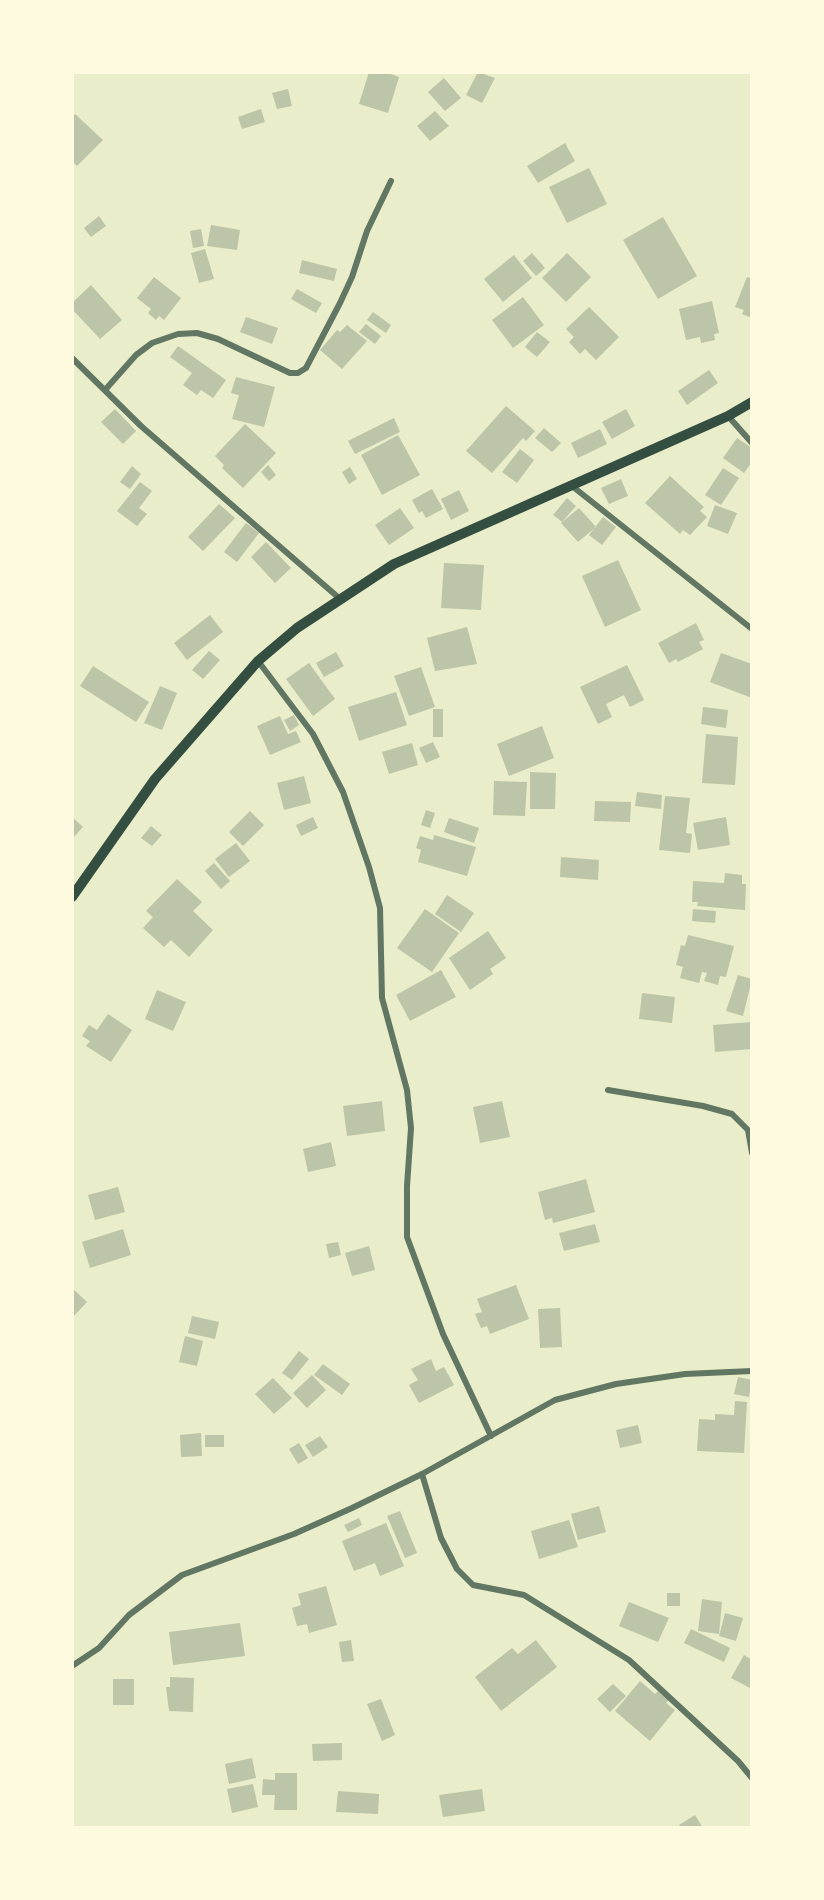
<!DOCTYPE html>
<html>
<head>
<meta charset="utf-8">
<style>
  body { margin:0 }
  #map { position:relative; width:824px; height:1900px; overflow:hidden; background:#e9edc9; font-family:"Exo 2",sans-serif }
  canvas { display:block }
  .frame { position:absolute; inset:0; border:74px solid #fefae0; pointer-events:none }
</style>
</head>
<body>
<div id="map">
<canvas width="824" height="1900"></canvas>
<div class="frame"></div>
</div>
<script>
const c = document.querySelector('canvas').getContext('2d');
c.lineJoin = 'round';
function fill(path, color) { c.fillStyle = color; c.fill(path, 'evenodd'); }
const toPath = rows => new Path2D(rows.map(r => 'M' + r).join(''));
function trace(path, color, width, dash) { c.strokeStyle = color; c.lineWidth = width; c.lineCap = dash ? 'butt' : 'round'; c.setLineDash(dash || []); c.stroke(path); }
fill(toPath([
  [369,72,385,72,399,77,388,113,359,104],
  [478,72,495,78,482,103,466,95],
  [444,78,461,98,445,111,428,92],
  [288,89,292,106,277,109,272,93],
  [261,109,265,122,242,129,238,117],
  [435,111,449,126,430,141,417,126],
  [75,114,103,140,77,166,72,161,72,117],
  [565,143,575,161,538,183,527,166],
  [589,168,607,204,567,223,549,187],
  [99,216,106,226,91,237,84,228],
  [663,217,697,276,658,299,623,240],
  [211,225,240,230,237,250,207,246],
  [201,229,204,246,193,248,190,231],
  [205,249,214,279,199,283,191,253],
  [532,253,545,268,536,276,523,261],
  [567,253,591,277,566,302,542,278],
  [514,255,532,278,503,302,484,279],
  [302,260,337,269,334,281,299,273],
  [154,277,181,298,164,320,159,316,156,320,148,313,151,309,137,298],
  [747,277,752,279,752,318,742,314,744,310,735,307],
  [91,285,122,320,100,339,72,309,72,303],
  [297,289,322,303,316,313,291,299],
  [523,297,544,325,513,348,492,320],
  [712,301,719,333,714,334,715,340,701,343,700,337,686,340,679,309],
  [589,307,619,337,596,360,585,349,580,354,569,342,574,337,566,329],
  [373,312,391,325,386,333,367,320],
  [246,317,278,328,272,344,240,332],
  [366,324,381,336,375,344,359,332],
  [347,325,367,341,342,369,320,350,337,330,340,332],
  [537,332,550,342,537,357,525,347],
  [178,346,226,380,213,398,201,390,197,395,183,385,192,373,170,357],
  [709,370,718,383,687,405,678,391],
  [236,377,275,387,264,427,232,419,239,395,231,393],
  [506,406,535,431,526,441,523,438,492,473,466,451],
  [115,409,136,431,123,444,101,422],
  [626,409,635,426,612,439,602,422],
  [394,418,400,432,355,454,348,441],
  [245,424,276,453,243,488,222,468,224,465,215,456],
  [544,428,561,443,552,452,535,438],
  [600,429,607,444,578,458,571,443],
  [398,435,420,475,382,495,361,455],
  [737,438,752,448,752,462,744,473,723,458],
  [520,449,534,460,517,483,502,472],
  [268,465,276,475,269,481,261,472],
  [132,466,141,474,130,489,120,482],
  [350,467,357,479,349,484,342,472],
  [723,468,739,478,721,505,705,495],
  [670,476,704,507,700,511,707,517,690,535,683,530,680,534,645,503],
  [621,479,628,496,609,504,601,488],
  [140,482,152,491,139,508,147,514,137,526,117,511],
  [432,489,443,509,426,518,422,511,419,513,412,500],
  [459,490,469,511,451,520,441,499],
  [567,498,576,506,562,522,553,515],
  [219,504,235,518,203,551,188,537],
  [715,505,737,513,728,534,707,526],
  [400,508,414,528,389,545,375,525],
  [579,508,596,527,578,542,561,523],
  [603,517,616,527,602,545,589,535],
  [246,523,259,533,237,562,224,552],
  [266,542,291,568,275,583,251,557],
  [618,560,641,610,605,627,582,576],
  [444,563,484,565,481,610,441,608],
  [210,615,223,632,187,660,174,643],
  [696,623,704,640,699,642,703,649,678,662,676,659,669,663,658,643],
  [467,627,477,664,435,671,427,638],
  [209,651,220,660,203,679,192,670],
  [336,652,344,666,324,677,316,663],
  [721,653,752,664,752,698,710,682],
  [309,663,335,699,313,716,286,679],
  [627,665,644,700,630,707,624,695,606,704,612,717,598,724,580,687],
  [93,666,149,702,136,722,80,686],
  [421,667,435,707,409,716,394,676],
  [160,686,177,693,162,730,144,723],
  [396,692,407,725,359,741,348,707],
  [703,707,728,710,726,728,701,724],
  [433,709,443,709,443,737,433,737],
  [294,715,299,725,290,731,284,720],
  [280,716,288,734,296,731,301,742,270,755,257,726],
  [542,726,554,758,509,776,497,744],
  [706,734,738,737,735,785,702,783],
  [433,742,440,757,426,763,419,748],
  [412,743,418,765,389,774,382,752],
  [530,772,556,773,555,809,530,809],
  [304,776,311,803,284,810,277,783],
  [494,781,527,782,525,816,493,815],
  [637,792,662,795,661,809,635,806],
  [665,796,690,798,686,833,692,834,690,853,659,850],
  [595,801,631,802,630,822,594,821],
  [426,810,435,813,430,828,421,825],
  [250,811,264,825,243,846,229,832],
  [72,817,83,827,72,839],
  [313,817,318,828,301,836,296,825],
  [726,817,730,845,698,850,693,823],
  [449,818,479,828,474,843,444,832],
  [151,826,162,835,152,846,141,838],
  [434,835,476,847,467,876,418,862,421,850,416,848,420,836,433,840],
  [236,843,250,861,229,877,215,859],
  [561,857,599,860,598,880,560,877],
  [214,863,230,881,221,889,205,871],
  [725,873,742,875,742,884,746,884,745,910,697,906,698,902,692,902,693,881,724,883],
  [177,879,202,902,193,911,213,930,189,957,171,940,164,947,143,928,153,917,146,911],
  [447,895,474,913,461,932,435,914],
  [425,909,459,933,432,972,397,948],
  [693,909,716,911,715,923,692,921],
  [488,931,506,958,490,969,493,974,470,990,449,958],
  [688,935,734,946,726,977,720,976,718,985,704,981,707,973,702,972,699,983,680,978,683,967,676,965,681,945,685,946],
  [441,970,456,997,410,1021,396,995],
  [738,975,752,979,743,1016,726,1011],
  [157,990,186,1002,173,1031,145,1019],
  [642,993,675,997,672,1023,639,1019],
  [108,1014,132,1030,111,1062,86,1046,90,1041,82,1036,89,1025,97,1030],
  [752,1022,752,1049,715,1052,713,1025],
  [382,1101,385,1131,347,1136,343,1106],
  [502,1101,510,1137,480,1143,473,1107],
  [331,1142,336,1166,308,1172,303,1149],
  [586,1179,595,1212,553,1223,552,1218,545,1220,538,1192],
  [118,1187,125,1212,95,1220,88,1195],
  [595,1224,600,1242,564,1251,559,1233],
  [123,1229,131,1255,90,1268,82,1242],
  [338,1242,341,1255,329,1258,326,1244],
  [369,1246,375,1270,352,1276,345,1253],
  [516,1285,529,1319,490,1334,487,1326,481,1328,475,1314,482,1312,477,1299],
  [72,1288,87,1302,72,1318],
  [560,1308,562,1347,540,1348,538,1309],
  [192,1316,219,1322,215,1339,188,1333],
  [185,1336,203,1341,197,1366,179,1362],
  [299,1351,309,1359,292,1380,282,1373],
  [431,1359,436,1371,444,1367,454,1385,419,1403,409,1385,418,1380,411,1369],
  [323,1364,350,1384,342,1395,314,1375],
  [312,1375,326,1390,307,1408,293,1393],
  [738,1377,752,1380,749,1397,734,1394],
  [273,1378,292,1398,274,1414,255,1394],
  [735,1401,747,1402,744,1453,697,1451,699,1419,715,1420,715,1414,734,1415],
  [638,1425,642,1443,620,1448,616,1430],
  [201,1433,202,1456,181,1457,180,1435],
  [205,1435,224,1435,224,1447,205,1447],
  [320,1436,328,1447,313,1457,305,1445],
  [299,1443,308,1458,298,1464,289,1449],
  [599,1506,606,1532,578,1540,571,1514],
  [400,1511,417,1553,405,1558,387,1516],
  [359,1518,362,1525,348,1532,344,1525],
  [569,1520,578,1547,539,1559,531,1531],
  [386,1523,404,1566,380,1576,375,1563,354,1571,342,1541],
  [326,1586,337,1625,309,1633,307,1624,297,1626,292,1608,301,1605,298,1594],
  [667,1593,680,1593,680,1606,667,1606],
  [702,1599,722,1602,719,1634,698,1631],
  [629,1602,669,1618,658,1642,619,1626],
  [725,1613,743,1618,736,1641,719,1636],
  [240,1623,245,1656,173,1665,169,1632],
  [691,1629,730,1648,724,1662,684,1643],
  [351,1640,354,1661,342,1662,339,1642],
  [536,1640,557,1667,501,1711,475,1677,512,1648,518,1654],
  [744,1655,752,1660,752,1689,731,1678],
  [170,1677,194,1678,193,1712,169,1711,166,1687,170,1687],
  [113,1679,134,1679,134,1705,113,1705],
  [640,1681,655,1694,658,1691,669,1700,666,1703,675,1710,650,1741,615,1711],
  [613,1684,626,1696,610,1712,597,1699],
  [381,1699,395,1735,382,1741,367,1704],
  [342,1743,342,1760,313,1761,312,1744],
  [252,1758,256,1778,229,1784,225,1764],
  [275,1773,297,1773,297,1810,274,1810,275,1795,262,1795,263,1779,275,1780],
  [253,1784,258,1807,232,1813,227,1789],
  [482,1789,485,1811,443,1817,439,1795],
  [338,1791,379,1794,378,1814,336,1812],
  [695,1815,703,1828,681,1828,679,1825]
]), '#bcc5a7');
trace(toPath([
  [72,358,141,426,339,598],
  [105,390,136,355,152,343,178,334,197,333,218,339,290,373,298,373,306,368,340,303,352,277,367,231,391,181],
  [728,416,752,443],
  [572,486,752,629],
  [258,661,313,734,343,792,369,867,380,908,382,998,407,1090,411,1128,407,1186,407,1237,443,1334,491,1436],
  [608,1090,703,1106,732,1114,748,1130,752,1153],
  [422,1474,441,1538,457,1569,473,1585,524,1595,629,1660,738,1761,752,1778],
  [72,1666,99,1648,129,1615,182,1575,294,1534,352,1508,422,1474,555,1400,616,1384,685,1374,752,1371]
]), '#617663', 6);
trace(toPath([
  [72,897,155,779,258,661,297,628,394,564,728,416,752,402]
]), '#344e41', 10);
</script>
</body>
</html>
